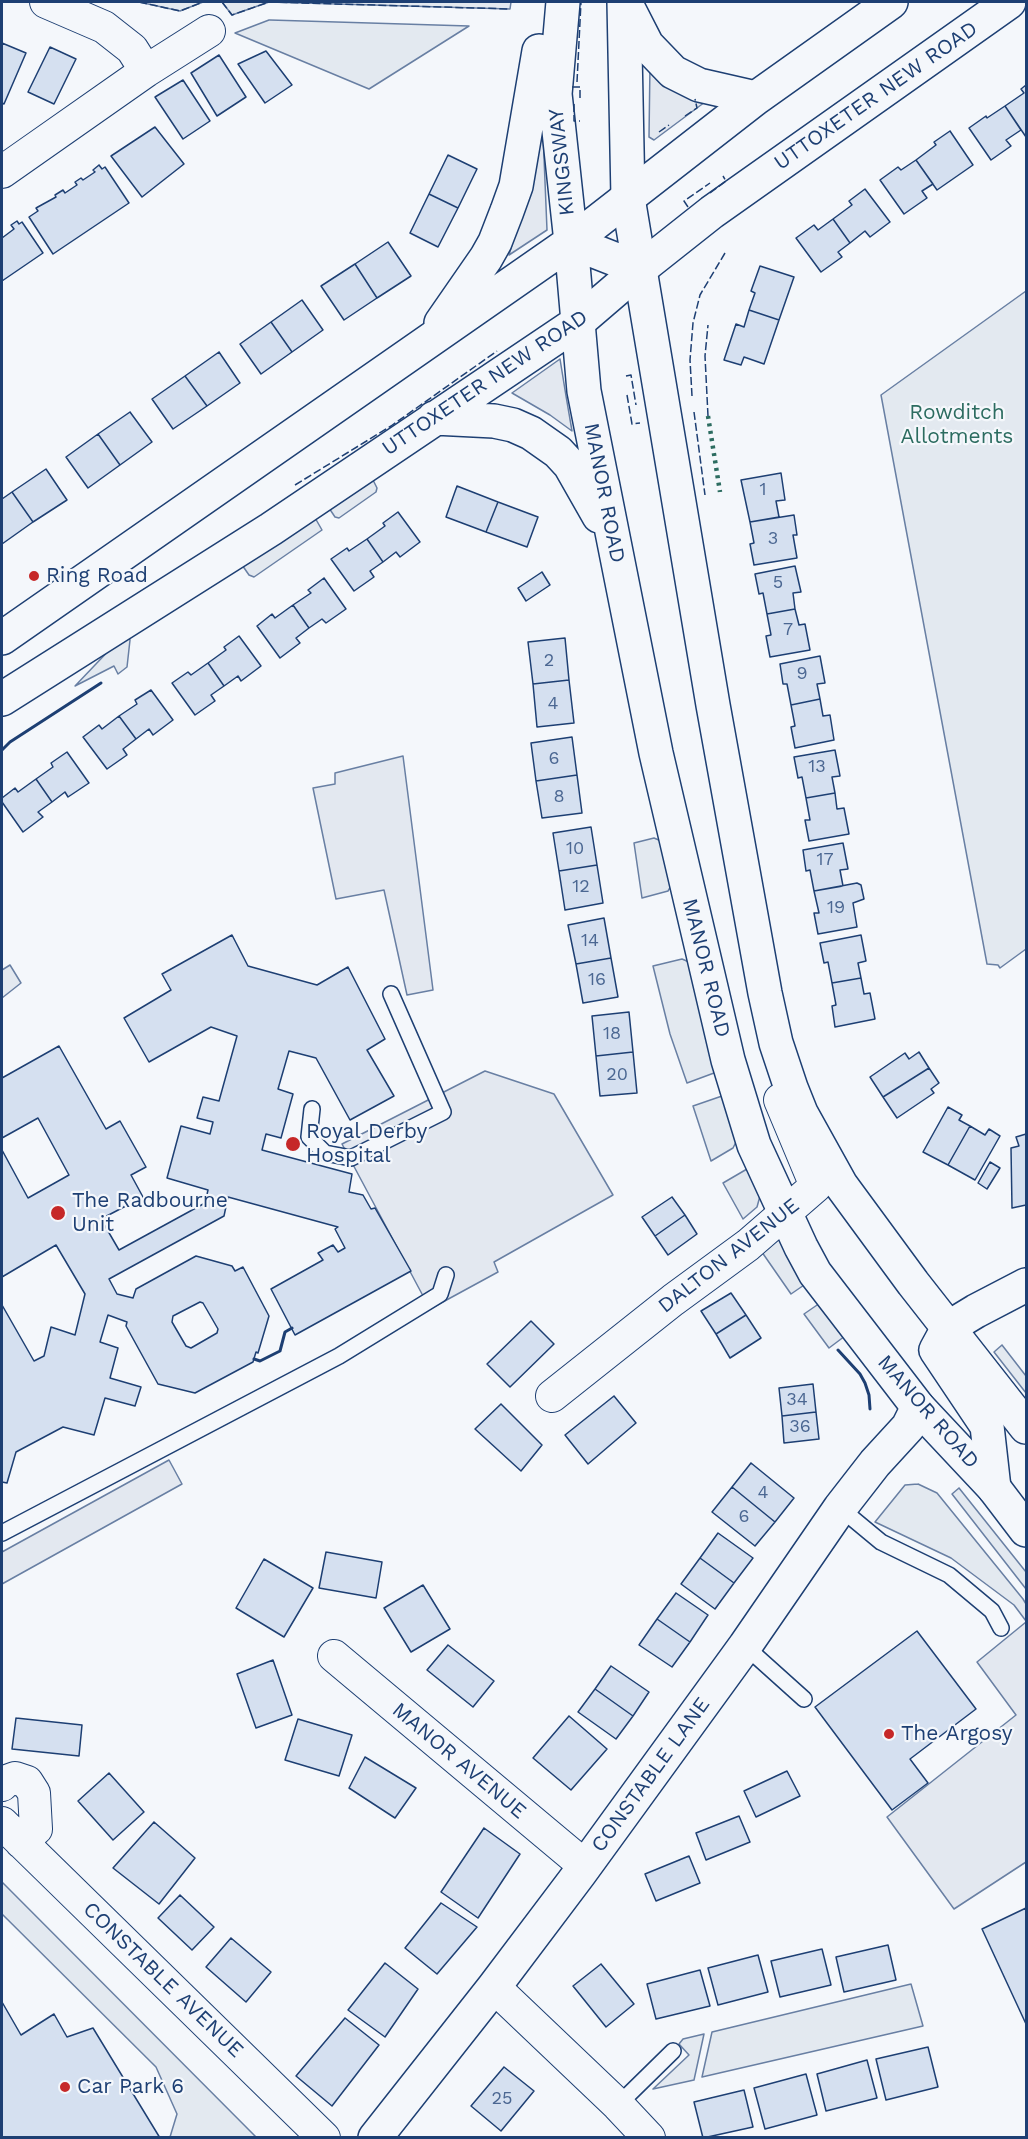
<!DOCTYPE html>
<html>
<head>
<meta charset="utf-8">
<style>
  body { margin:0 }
  #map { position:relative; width:1028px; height:2139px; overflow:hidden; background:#f4f7fb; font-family:"Work Sans",sans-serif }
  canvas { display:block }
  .frame { position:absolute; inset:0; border:3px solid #1d3f73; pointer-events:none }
</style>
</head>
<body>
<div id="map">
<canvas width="1028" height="2139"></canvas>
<div class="frame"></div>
</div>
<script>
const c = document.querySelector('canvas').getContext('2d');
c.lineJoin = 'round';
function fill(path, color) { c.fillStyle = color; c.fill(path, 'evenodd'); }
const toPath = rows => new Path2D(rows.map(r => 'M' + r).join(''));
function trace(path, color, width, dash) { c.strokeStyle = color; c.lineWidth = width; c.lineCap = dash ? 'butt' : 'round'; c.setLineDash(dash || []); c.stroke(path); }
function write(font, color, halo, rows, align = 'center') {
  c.font = font + ' "Work Sans",sans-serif'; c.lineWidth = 4.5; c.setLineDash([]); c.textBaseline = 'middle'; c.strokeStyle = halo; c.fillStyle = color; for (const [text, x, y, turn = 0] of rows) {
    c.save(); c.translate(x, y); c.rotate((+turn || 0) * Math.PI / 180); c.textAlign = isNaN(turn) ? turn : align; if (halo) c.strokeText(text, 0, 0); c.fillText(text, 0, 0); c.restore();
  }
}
const green = toPath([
  [139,2,203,2,180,11,139,2],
  [222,2,511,2,510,9,269,2,232,15,222,2],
  [269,20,270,20,469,26,369,89,235,33,269,20],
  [1026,291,1026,949,1000,968,998,965,987,964,881,395,1026,291],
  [373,480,377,488,376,492,339,518,335,517,329,508,373,480],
  [314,516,322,530,254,577,249,575,240,562,314,516],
  [128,635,130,640,127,667,118,674,114,666,75,686,115,644,128,635],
  [654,838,661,841,671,886,668,891,642,898,634,843,654,838],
  [682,959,689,962,715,1067,714,1073,687,1083,670,1034,653,966,682,959],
  [10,965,21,983,2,998,2,970,10,965],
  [722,1096,736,1142,733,1148,711,1161,693,1106,722,1096],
  [747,1169,760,1196,757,1207,743,1219,723,1183,747,1169],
  [772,1236,780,1239,807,1283,791,1294,757,1245,772,1236],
  [820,1303,845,1336,829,1348,804,1314,820,1303],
  [1002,1345,1026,1376,1026,1393,994,1352,1002,1345],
  [918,1484,937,1493,1023,1599,1026,1604,1026,1621,1014,1605,951,1558,875,1522,905,1485,918,1484],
  [959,1488,1026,1572,1026,1589,952,1494,959,1488],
  [2,1882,256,2137,170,2137,177,2114,156,2067,2,1914,2,1882],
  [911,1984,923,2026,702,2077,712,2032,911,1984],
  [704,2034,694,2080,653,2089,689,2055,679,2044,683,2039,704,2034]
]);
fill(green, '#e3e9f0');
trace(green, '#687fa3', 1.5);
const parking = toPath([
  [650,64,705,102,654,140,649,137,650,64],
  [543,133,547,230,509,255,543,133],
  [560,359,566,396,572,431,550,415,512,393,560,359],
  [403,756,433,990,407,995,384,890,336,899,313,788,335,784,335,773,403,756],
  [485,1071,554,1094,613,1195,494,1262,498,1272,430,1309,342,1144,485,1071],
  [169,1460,182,1484,2,1584,2,1552,169,1460],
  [1026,1622,1026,1862,954,1909,887,1817,1016,1715,977,1662,1026,1622]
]);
fill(parking, '#e3e8f0');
trace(parking, '#687fa3', 1.5);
const building = toPath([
  [2,43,26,53,4,104,2,103,2,43],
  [50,47,76,59,54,104,28,92,50,47],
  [266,51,292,85,265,103,238,64,266,51],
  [219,55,246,97,217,116,191,73,219,55],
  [183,80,210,121,183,139,155,97,183,80],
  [1026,85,1026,137,1005,106,1024,93,1021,89,1026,85],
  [1005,106,1021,130,1006,140,1011,146,991,160,969,128,986,116,987,118,1005,106],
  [155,127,184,164,142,197,111,156,155,127],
  [950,131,973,165,937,190,916,160,936,145,934,142,950,131],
  [448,155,477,169,458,208,429,194,448,155],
  [916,160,933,184,922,191,927,198,904,214,880,180,898,167,901,170,916,160],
  [99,165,102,169,105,167,129,203,53,254,29,217,38,211,36,208,56,197,55,195,63,190,65,193,77,185,75,182,81,178,83,180,95,172,93,170,99,165],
  [865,189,890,222,870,237,865,231,850,243,833,219,852,205,849,201,865,189],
  [429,194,458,208,438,247,410,233,429,194],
  [833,219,850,243,838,252,842,257,821,272,796,238,814,225,818,230,833,219],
  [17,221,19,224,22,222,43,253,2,281,2,238,14,229,11,225,17,221],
  [388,242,411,276,377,298,355,264,388,242],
  [355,264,377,298,344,320,321,286,355,264],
  [760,266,794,277,779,320,749,310,755,293,751,291,760,266],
  [302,300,323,330,292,352,271,322,302,300],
  [749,310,779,320,764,364,744,357,741,365,724,360,736,324,744,327,749,310],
  [271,322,292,352,261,374,240,344,271,322],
  [219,352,240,383,207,406,185,376,219,352],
  [185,376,207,406,173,429,152,399,185,376],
  [130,412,152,442,120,465,98,434,130,412],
  [98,434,120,465,88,488,66,457,98,434],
  [46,469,67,500,33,522,12,492,46,469],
  [781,473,785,500,776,501,779,517,750,522,741,480,781,473],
  [457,486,498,502,486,532,446,517,457,486],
  [12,492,33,522,2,544,2,499,12,492],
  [498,502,538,517,527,547,486,532,498,502],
  [398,512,420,542,400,557,396,552,383,562,367,539,385,526,383,523,398,512],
  [794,515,797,535,793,535,797,558,754,565,750,544,754,543,750,522,794,515],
  [367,539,383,562,370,571,374,577,354,591,331,559,347,548,349,551,367,539],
  [795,566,801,592,793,593,795,609,767,614,763,593,759,594,755,574,795,566],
  [542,572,550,585,526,601,518,588,542,572],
  [324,578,346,609,326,623,322,619,309,628,293,605,311,593,308,590,324,578],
  [293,605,309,628,296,638,300,643,280,658,257,626,272,614,275,618,293,605],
  [795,609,799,625,805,624,810,650,770,657,766,636,771,635,767,614,795,609],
  [239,636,261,666,241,681,238,676,224,686,208,663,226,650,224,647,239,636],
  [565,638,569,680,533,684,528,642,565,638],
  [820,656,825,683,817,684,820,699,791,705,787,684,783,684,780,664,820,656],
  [208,663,224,686,211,695,215,701,195,715,172,683,188,672,191,675,208,663],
  [569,680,574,723,537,727,533,684,569,680],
  [151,690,173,720,153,735,149,729,136,739,119,716,137,704,135,700,151,690],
  [820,699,823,716,830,715,834,740,795,748,791,727,795,726,791,705,820,699],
  [119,716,136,739,123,749,127,755,107,769,83,737,99,725,102,729,119,716],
  [572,737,577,775,536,781,531,743,572,737],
  [835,750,840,776,832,777,835,793,806,798,802,777,798,778,794,757,835,750],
  [67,752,89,783,68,797,65,792,52,802,36,779,53,767,51,763,67,752],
  [577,775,582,813,542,818,536,781,577,775],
  [36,779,52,802,38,812,43,817,23,832,2,802,2,798,15,788,18,792,36,779],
  [835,793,837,809,844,808,849,834,809,841,805,820,810,820,806,798,835,793],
  [591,827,597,865,559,871,553,833,591,827],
  [843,843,848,869,840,870,843,886,814,891,810,870,806,871,803,850,843,843],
  [597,865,603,903,565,910,559,871,597,865],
  [857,883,861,885,864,899,853,903,857,927,818,934,814,913,819,913,814,891,857,883],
  [604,918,611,958,576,964,568,925,604,918],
  [232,935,248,966,317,985,348,967,385,1039,367,1050,394,1096,350,1120,316,1058,289,1051,278,1089,293,1094,281,1138,266,1134,262,1150,352,1174,349,1192,363,1195,371,1209,375,1208,411,1271,295,1335,271,1289,323,1260,318,1253,333,1245,338,1252,345,1248,335,1229,338,1227,228,1197,224,1216,109,1279,117,1294,133,1298,136,1289,196,1256,232,1266,235,1271,243,1267,269,1316,258,1353,256,1352,253,1362,195,1393,158,1384,126,1326,127,1322,108,1315,100,1342,118,1348,110,1378,141,1387,135,1406,105,1398,94,1435,63,1427,16,1452,7,1483,2,1482,2,1305,34,1361,44,1356,51,1327,75,1335,85,1294,56,1245,2,1277,2,1150,28,1198,69,1175,38,1118,2,1138,2,1078,59,1046,106,1129,120,1121,146,1167,131,1175,143,1197,101,1219,119,1250,205,1203,208,1190,167,1178,181,1126,210,1134,213,1122,197,1118,203,1097,219,1101,237,1036,211,1027,149,1062,124,1018,171,990,162,974,232,935],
  [200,1302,203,1303,218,1329,217,1333,191,1348,186,1346,172,1322,173,1316,200,1302],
  [861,935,866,961,858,963,861,978,832,983,828,962,824,963,820,943,861,935],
  [611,958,618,997,583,1003,576,964,611,958],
  [861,978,864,994,870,993,875,1019,835,1027,832,1006,836,1005,832,983,861,978],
  [629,1012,633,1052,596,1056,592,1016,629,1012],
  [633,1052,637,1093,600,1096,596,1056,633,1052],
  [919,1052,929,1068,883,1097,870,1077,905,1053,909,1059,919,1052],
  [929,1068,939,1083,931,1089,934,1093,897,1118,883,1097,929,1068],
  [948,1107,962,1115,959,1120,970,1126,948,1165,923,1152,948,1107],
  [970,1126,985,1135,989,1129,1000,1136,975,1180,948,1165,970,1126],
  [1026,1134,1026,1205,1012,1208,1011,1148,1019,1146,1016,1137,1026,1134],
  [990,1162,1000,1168,987,1189,978,1183,990,1162],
  [672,1197,685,1215,655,1236,642,1217,672,1197],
  [685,1215,697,1234,668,1255,655,1236,685,1215],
  [731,1293,746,1315,716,1334,701,1311,731,1293],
  [746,1315,761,1338,730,1358,716,1334,746,1315],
  [531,1321,554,1344,510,1387,487,1364,531,1321],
  [813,1384,816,1412,782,1416,779,1388,813,1384],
  [614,1396,636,1423,588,1464,565,1435,614,1396],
  [501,1404,542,1445,521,1471,475,1429,501,1404],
  [816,1412,819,1439,784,1443,782,1416,816,1412],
  [751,1463,794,1498,775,1522,732,1487,751,1463],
  [732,1487,775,1522,755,1546,712,1512,732,1487],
  [718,1533,753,1558,734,1583,700,1558,718,1533],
  [326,1552,382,1562,376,1598,319,1588,326,1552],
  [700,1558,734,1583,715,1609,681,1584,700,1558],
  [264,1559,313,1588,284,1637,236,1608,264,1559],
  [423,1585,450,1629,411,1652,384,1608,423,1585],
  [676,1593,708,1615,690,1642,657,1619,676,1593],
  [657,1619,690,1642,672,1667,639,1645,657,1619],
  [917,1631,976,1709,910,1759,928,1783,892,1810,815,1707,917,1631],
  [448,1645,494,1681,473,1707,427,1670,448,1645],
  [273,1660,292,1715,256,1728,237,1674,273,1660],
  [611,1666,649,1692,633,1716,595,1689,611,1666],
  [595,1689,633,1716,616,1739,578,1712,595,1689],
  [569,1716,607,1749,571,1790,533,1758,569,1716],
  [16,1718,82,1725,79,1756,12,1749,16,1718],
  [298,1719,352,1735,339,1776,285,1760,298,1719],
  [365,1757,416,1788,395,1818,349,1788,365,1757],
  [787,1771,800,1796,756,1817,744,1791,787,1771],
  [109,1773,144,1812,113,1840,78,1801,109,1773],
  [739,1816,750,1842,706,1860,696,1833,739,1816],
  [154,1822,195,1858,159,1904,113,1868,154,1822],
  [484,1828,520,1854,478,1918,441,1892,484,1828],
  [689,1856,700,1883,656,1901,645,1874,689,1856],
  [180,1895,214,1927,192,1950,158,1918,180,1895],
  [441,1903,477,1927,437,1974,405,1948,441,1903],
  [1026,1908,1026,2024,982,1929,1026,1908],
  [231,1938,271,1972,246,2002,206,1967,231,1938],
  [888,1945,896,1980,844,1992,836,1957,888,1945],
  [822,1949,831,1985,780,1997,771,1961,822,1949],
  [758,1955,768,1992,718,2005,708,1968,758,1955],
  [385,1963,418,1989,385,2037,348,2010,385,1963],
  [601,1964,634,2004,606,2027,573,1986,601,1964],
  [700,1970,710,2006,656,2019,647,1984,700,1970],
  [2,2002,21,2035,54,2014,67,2037,93,2028,160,2138,2,2138,2,2002],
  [345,2018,379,2045,332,2106,296,2076,345,2018],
  [928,2047,938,2087,886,2100,876,2059,928,2047],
  [867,2060,877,2098,826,2111,817,2074,867,2060],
  [504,2067,534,2091,501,2131,471,2106,504,2067],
  [806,2074,817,2115,765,2129,754,2088,806,2074],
  [744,2090,753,2127,703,2138,694,2102,744,2090]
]);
fill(building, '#d5e0f0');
trace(building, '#1d3f73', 1.5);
const lane = toPath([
  [312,1109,309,1137,325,1153,351,1158,443,1112,391,994],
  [840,1508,881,1542,949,1575,992,1611,1001,1628],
  [2,1533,339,1356,440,1294,446,1275],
  [745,1646,804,1699],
  [618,2105,673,2051]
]);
const street = toPath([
  [46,2,104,27,132,49,146,71],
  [2,172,146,71,209,31],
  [552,1396,673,1300,748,1245,816,1186,780,1100],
  [334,1656,585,1866],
  [2,1785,4,1782,15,1778,27,1782,34,1793,36,1829,21,1842],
  [2,1823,324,2138],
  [494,1987,618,2105,649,2138]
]);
const secondary = toPath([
  [994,1488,987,1426,936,1350,948,1328,976,1311,1026,1285],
  [375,2138,494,1987,580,1873,745,1646,840,1508,875,1463,908,1427,918,1407]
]);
const primary = toPath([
  [625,2,647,45,673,72,699,85,756,98],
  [571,242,756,98,891,2],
  [577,323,640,269,712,212,1009,2]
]);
const highway = toPath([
  [563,2,555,94,571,242,584,391,656,753,728,1060,754,1145,801,1247,815,1273,918,1407,994,1488,1026,1530],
  [624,2,628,198,713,705,765,993,776,1043,791,1088,801,1113,841,1185,913,1283,1026,1427],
  [571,242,640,269],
  [441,323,486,258,495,242,507,211,516,186,539,51],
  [434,418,494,421,513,425,531,433,558,452,570,465,599,516],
  [2,638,571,242],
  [2,699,271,529,577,323]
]);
trace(lane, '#1d3f73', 18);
trace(street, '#1d3f73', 34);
trace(secondary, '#1d3f73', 36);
trace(primary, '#1d3f73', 36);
trace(highway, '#1d3f73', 36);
trace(lane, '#f4f7fb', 15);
trace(street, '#f4f7fb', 32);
trace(secondary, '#f4f7fb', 33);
trace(primary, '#f4f7fb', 33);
trace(highway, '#f4f7fb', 33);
trace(toPath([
  [708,416,720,492]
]), '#2c6c60', 4.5, [3, 4.5]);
trace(toPath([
  [139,2,180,11,203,2],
  [222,2,232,15,269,2,510,9],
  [577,82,581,2],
  [572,87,580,87,580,101],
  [574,104,574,121,580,121],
  [685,116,697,108,695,99],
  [659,132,669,125],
  [710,193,726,181,723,176],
  [688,207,684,201,710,183],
  [626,376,631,375,636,405],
  [627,395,632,424,640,423],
  [692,396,690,360,693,323,700,295,725,253],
  [694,412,705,495],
  [708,416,705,356,708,325],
  [295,485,391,426,497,351]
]), '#1d3f73', 1.5, [8, 3]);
trace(toPath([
  [2,750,10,742,101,683],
  [838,1350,860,1374,865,1383,869,1395,870,1409],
  [254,1359,260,1361,280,1351,285,1332,292,1328]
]), '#1d3f73', 3);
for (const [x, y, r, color] of [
  [34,576,6,"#c62828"],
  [293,1144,8,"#c62828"],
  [58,1213,8,"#c62828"],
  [889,1734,6,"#c62828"],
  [65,2087,6,"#c62828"]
]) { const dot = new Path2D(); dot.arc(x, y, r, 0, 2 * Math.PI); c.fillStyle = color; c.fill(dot); trace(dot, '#f4f7fb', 2); }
write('18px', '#4b6792', null, [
  ["1",763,490],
  ["3",773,539],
  ["5",778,583],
  ["7",788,630],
  ["2",549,661],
  ["9",802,674],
  ["4",553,704],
  ["6",554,759],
  ["13",817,767],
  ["8",559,797],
  ["10",575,849],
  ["17",825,860],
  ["12",581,887],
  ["19",836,908],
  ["14",590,941],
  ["16",597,980],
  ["18",612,1034],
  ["20",617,1075],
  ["34",797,1400],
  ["36",800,1427],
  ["4",763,1493],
  ["6",744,1517],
  ["25",502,2099]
]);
write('21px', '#1d3f73', '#f4f7fb', [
  ["UTTOXETER NEW ROAD",876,96,-35],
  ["KINGSWAY",562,162,-96],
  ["UTTOXETER NEW ROAD",485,383,-34],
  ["MANOR ROAD",604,493,79],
  ["MANOR ROAD",706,968,76],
  ["DALTON AVENUE",729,1256,-38],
  ["MANOR ROAD",928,1412,49],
  ["MANOR AVENUE",459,1761,40],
  ["CONSTABLE LANE",651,1775,-54],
  ["CONSTABLE AVENUE",163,1980,44]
]);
write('21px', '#2c6c60', '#f4f7fb', [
  ["Rowditch",957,413],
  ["Allotments",957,437]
]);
write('21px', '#1d3f73', '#f4f7fb', [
  ["Ring Road",46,576],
  ["Royal Derby",306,1132],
  ["Hospital",306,1156],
  ["The Radbourne",72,1201],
  ["Unit",72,1225],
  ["The Argosy",901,1734],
  ["Car Park 6",77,2087]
], 'left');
</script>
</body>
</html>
